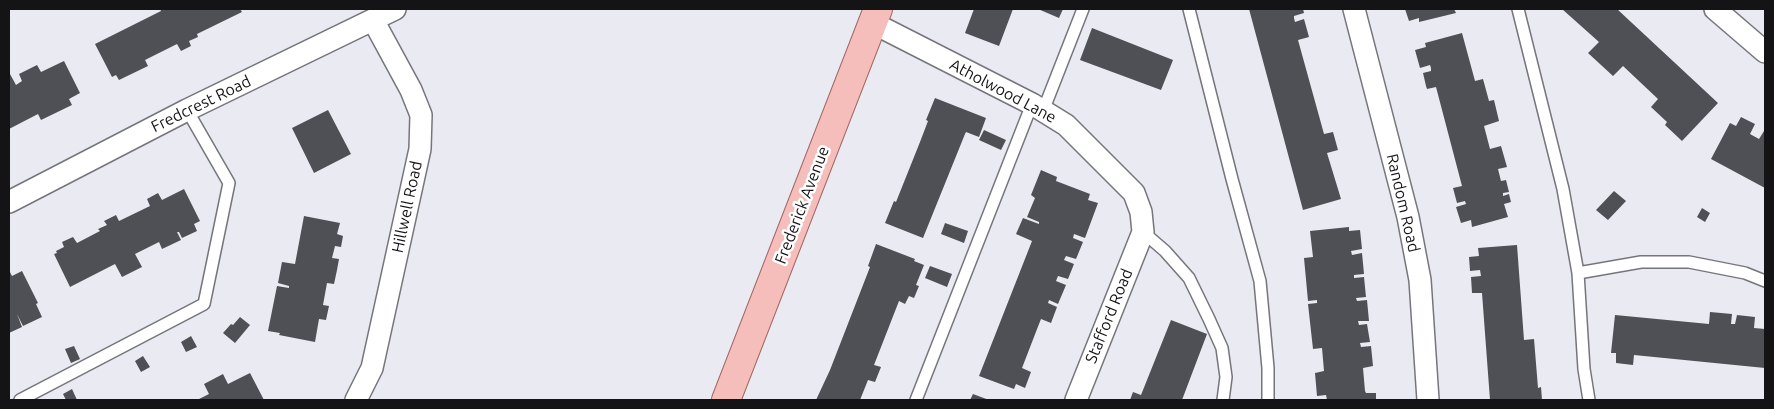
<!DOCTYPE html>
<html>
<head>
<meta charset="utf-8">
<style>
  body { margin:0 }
  #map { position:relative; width:1774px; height:409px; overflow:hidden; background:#eaeaf2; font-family:Ubuntu,sans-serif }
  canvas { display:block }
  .frame { position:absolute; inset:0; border:10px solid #141417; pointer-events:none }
</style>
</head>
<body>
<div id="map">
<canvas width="1774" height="409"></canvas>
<div class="frame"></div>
</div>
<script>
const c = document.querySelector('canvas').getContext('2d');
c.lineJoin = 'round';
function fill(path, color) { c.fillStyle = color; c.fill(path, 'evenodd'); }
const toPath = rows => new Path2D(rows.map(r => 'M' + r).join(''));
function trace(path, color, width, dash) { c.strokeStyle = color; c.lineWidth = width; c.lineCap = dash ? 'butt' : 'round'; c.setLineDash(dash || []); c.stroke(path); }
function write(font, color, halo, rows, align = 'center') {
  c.font = font + ' Ubuntu,sans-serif'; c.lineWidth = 5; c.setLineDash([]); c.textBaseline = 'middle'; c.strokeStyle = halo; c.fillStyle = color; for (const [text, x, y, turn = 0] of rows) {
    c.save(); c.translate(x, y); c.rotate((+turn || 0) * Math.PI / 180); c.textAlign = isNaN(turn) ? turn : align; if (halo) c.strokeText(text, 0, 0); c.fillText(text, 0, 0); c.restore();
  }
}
fill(toPath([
  [160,9,240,9,242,12,197,34,198,37,189,41,191,46,181,51,177,44,145,60,148,66,119,80,116,75,112,77,95,44,161,11],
  [974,9,1013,9,999,46,965,33],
  [1038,9,1063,9,1059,18],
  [1249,9,1303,9,1304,13,1294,16,1294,18,1295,22,1304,19,1309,37,1298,40,1324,134,1333,132,1338,150,1327,153,1341,199,1303,210],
  [1405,9,1454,9,1456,13,1419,22,1419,18,1409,21],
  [1562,9,1617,9,1718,103,1682,141,1665,125,1667,122,1651,107,1658,99,1623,66,1613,76,1588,53,1599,42],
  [1092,28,1173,60,1161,90,1080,60],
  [1462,33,1475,81,1483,79,1489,101,1494,100,1499,121,1484,126,1490,149,1501,146,1507,167,1498,169,1501,181,1506,180,1509,192,1503,193,1503,196,1509,194,1511,202,1504,204,1508,217,1472,227,1471,220,1461,223,1456,207,1466,204,1465,201,1457,203,1453,188,1462,186,1436,87,1427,89,1426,86,1423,73,1431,71,1431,68,1430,65,1420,68,1415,50,1426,47,1425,43],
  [64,61,80,93,69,99,72,105,41,120,38,114,9,129,9,74,10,74,16,85,22,81,19,74,37,65,41,72],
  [935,98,986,118,979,137,966,132,965,134,923,238,885,223,894,201,896,202,920,142,928,121,926,120],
  [328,110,351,154,314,173,292,128],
  [1741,117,1755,124,1750,134,1759,139,1764,131,1765,132,1765,188,1711,159,1730,123,1736,126],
  [984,130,1006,140,1001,150,979,140],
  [1041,170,1057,177,1056,181,1090,194,1088,200,1098,203,1085,238,1074,234,1073,238,1083,242,1076,259,1066,256,1064,260,1074,264,1068,279,1058,276,1056,281,1066,285,1058,304,1049,300,1048,303,1057,307,1051,323,1041,319,1039,324,1022,368,1031,372,1025,388,1016,384,1014,389,979,376,1032,241,1016,234,1023,218,1039,224,1039,222,1027,217,1035,198,1031,195],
  [184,189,200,221,194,224,197,231,182,238,179,232,177,232,181,240,162,249,159,242,135,254,142,267,122,277,115,264,70,287,54,254,57,253,56,251,64,247,62,242,73,237,77,243,100,231,98,229,107,225,104,221,116,215,119,221,150,206,147,199,158,193,162,200],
  [1614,191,1626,201,1608,220,1596,210],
  [1702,208,1710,213,1705,222,1697,217],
  [304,216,340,223,337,234,343,236,341,247,335,246,332,258,339,259,337,270,334,284,327,283,323,305,329,306,326,320,319,319,315,342,279,335,280,333,268,331,277,286,289,288,289,286,278,283,282,262,295,264],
  [945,223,968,231,964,243,941,234],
  [1349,227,1349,231,1360,230,1362,249,1351,251,1352,255,1362,253,1364,274,1354,275,1354,278,1364,277,1366,297,1356,298,1357,301,1367,300,1369,321,1358,321,1359,325,1367,324,1370,342,1360,343,1361,347,1371,346,1373,366,1363,368,1365,391,1366,393,1376,393,1376,400,1327,400,1326,395,1317,396,1315,373,1324,371,1322,348,1313,349,1308,304,1317,303,1317,300,1308,301,1304,258,1313,257,1310,231],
  [876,244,915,259,914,261,924,265,916,285,919,286,914,298,909,296,905,304,899,301,874,365,881,367,875,382,868,380,860,400,816,400,830,370,870,267,868,266],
  [1517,245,1524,340,1534,339,1538,388,1541,387,1542,400,1490,400,1482,293,1472,293,1471,277,1481,276,1480,270,1470,271,1469,257,1479,256,1478,248],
  [930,266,952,274,947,287,925,278],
  [9,270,12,276,22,271,38,303,36,304,42,317,23,326,17,314,22,327,9,333],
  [1710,312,1732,314,1731,324,1735,324,1737,315,1755,317,1754,328,1765,329,1765,368,1634,355,1633,365,1616,363,1616,353,1611,353,1615,315,1709,324],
  [240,317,250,325,235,343,223,333,231,324,233,325],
  [1171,320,1207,334,1182,400,1130,400,1133,392,1141,395],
  [191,336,197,347,186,352,181,342],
  [74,346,80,359,71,363,65,349],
  [143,356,150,367,141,372,135,361],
  [250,373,264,400,197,400,209,394,204,384,223,374,228,384],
  [72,389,77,400,66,400,63,394],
  [973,394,989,400,970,400]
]), '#4f4f56');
const service = toPath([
  [1189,9,1232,179,1260,281,1268,368,1268,400],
  [1518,9,1563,189,1578,273,1584,369,1589,400],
  [1043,111,1083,9],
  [1143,232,1165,251,1189,278,1209,319,1222,348,1226,377,1223,400],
  [1578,273,1641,262,1689,262,1745,273,1765,281],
  [20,400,204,304,229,183,187,110],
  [916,400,1032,104]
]);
const minor = toPath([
  [1354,9,1408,217,1420,280,1428,400],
  [1715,9,1765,52],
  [873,23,1032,104,1066,125,1134,193,1141,212,1143,232,1076,400],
  [9,202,187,110,395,9],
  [356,400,372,368,420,149,421,115,411,90,373,20]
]);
const primary = toPath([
  [726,400,878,9]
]);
trace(service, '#75757c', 14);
trace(minor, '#75757c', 24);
trace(primary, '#a26664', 30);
trace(service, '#fff', 11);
trace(minor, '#fff', 21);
trace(primary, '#f5bebb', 28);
write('16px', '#141417', '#fff', [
  ["Atholwood Lane",1003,91,28],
  ["Fredcrest Road",201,104,-26],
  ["Random Road",1403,203,77],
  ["Frederick Avenue",802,205,-69],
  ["Hillwell Road",407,207,-78],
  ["Stafford Road",1109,316,-68]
]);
</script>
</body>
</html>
